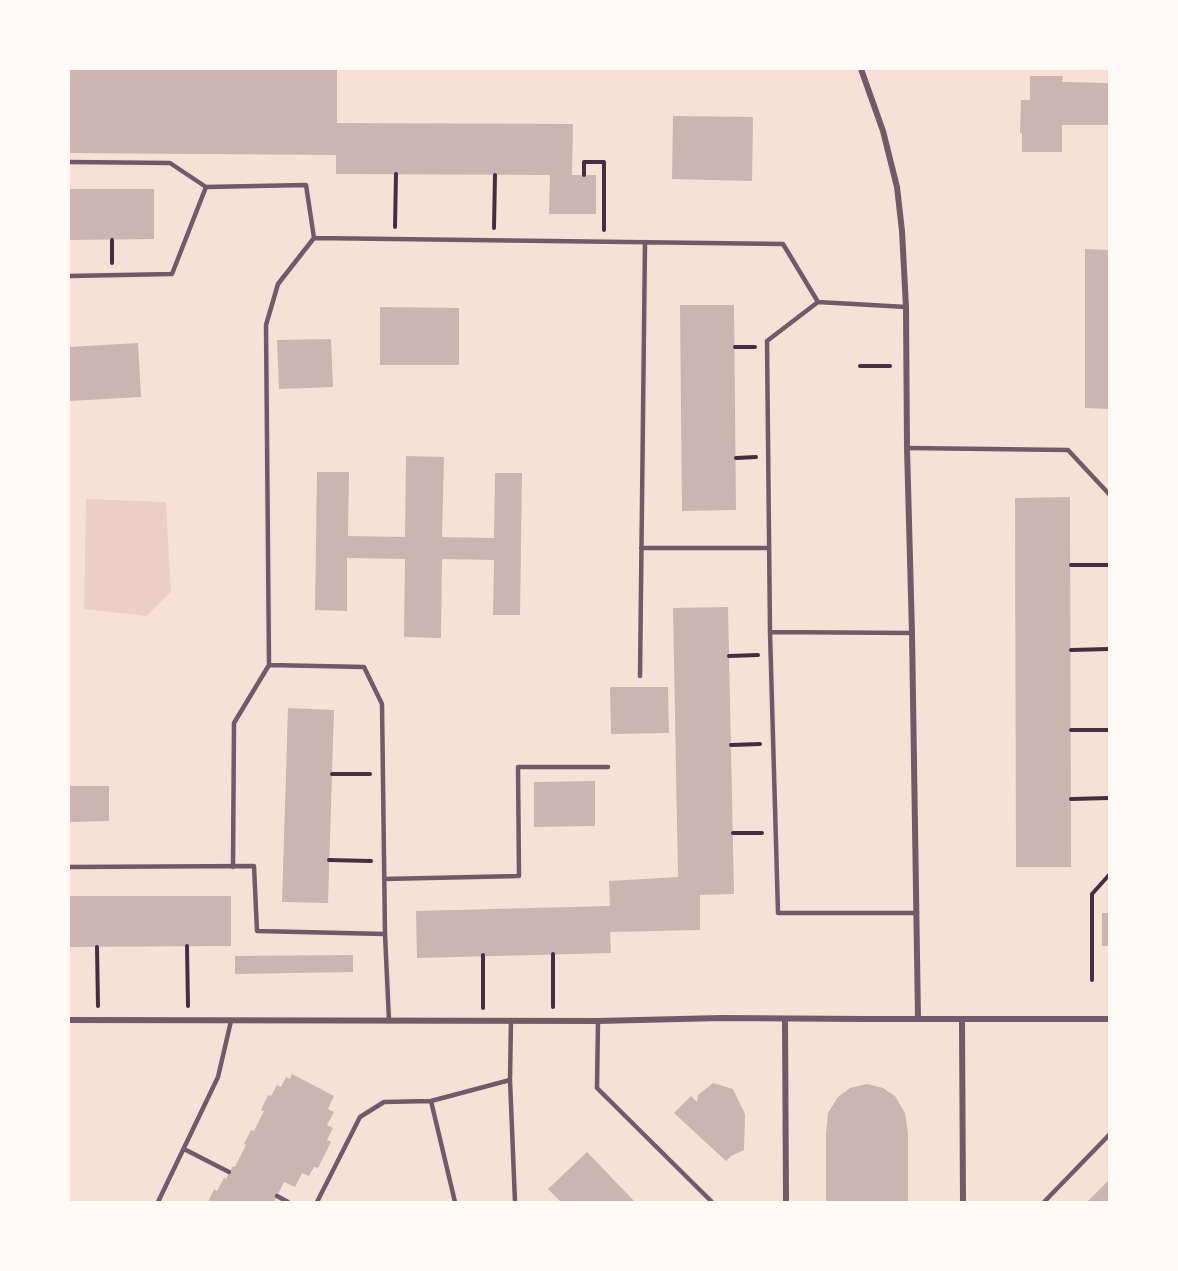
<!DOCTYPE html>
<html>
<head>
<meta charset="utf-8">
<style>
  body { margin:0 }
  #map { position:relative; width:1178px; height:1271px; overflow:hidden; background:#f7e1d7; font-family:Spectral,serif }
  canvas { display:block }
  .frame { position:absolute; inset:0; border:70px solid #fffaf5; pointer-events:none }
</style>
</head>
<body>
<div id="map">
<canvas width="1178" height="1271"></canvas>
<div class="frame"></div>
</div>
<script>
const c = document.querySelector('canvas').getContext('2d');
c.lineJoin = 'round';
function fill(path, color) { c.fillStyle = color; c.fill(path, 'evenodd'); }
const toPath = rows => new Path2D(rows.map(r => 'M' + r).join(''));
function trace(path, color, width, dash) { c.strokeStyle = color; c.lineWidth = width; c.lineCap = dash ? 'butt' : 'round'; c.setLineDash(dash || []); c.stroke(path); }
fill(toPath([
  [86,499,166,502,171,592,147,616,84,609]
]), '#ebcfc5');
fill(toPath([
  [69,69,337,69,337,123,573,124,572,175,596,175,596,214,549,214,550,175,336,174,336,155,69,153],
  [1030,76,1063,76,1062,82,1109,83,1109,125,1062,125,1062,152,1022,152,1022,133,1020,133,1021,100,1030,100],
  [673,116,753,117,752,181,672,179],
  [69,189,154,189,154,239,69,240],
  [1085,249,1109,250,1109,409,1085,408],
  [680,305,734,305,736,510,682,511],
  [380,307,459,308,459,365,380,365],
  [331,339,333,387,279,389,277,340],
  [138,343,141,397,69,401,69,347],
  [406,456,444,457,442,537,494,538,495,473,522,473,520,615,493,615,494,560,442,559,441,638,404,637,405,559,347,558,347,611,315,610,317,472,349,472,348,536,405,537],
  [1070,497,1071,867,1016,867,1015,498],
  [728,607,734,894,700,895,700,930,610,932,611,953,417,958,416,911,610,906,609,881,678,877,673,608],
  [610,687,668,687,669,733,611,734],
  [288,708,334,710,328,903,282,902],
  [595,781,595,826,534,827,534,782],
  [69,786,109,786,109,821,69,822],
  [69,896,231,896,231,946,69,947],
  [1102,913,1109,913,1109,946,1102,946],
  [353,955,353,972,235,974,235,956],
  [292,1074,334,1096,328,1109,334,1112,327,1125,333,1128,327,1140,331,1142,318,1168,314,1167,309,1176,302,1173,295,1187,284,1182,274,1202,208,1202,214,1189,217,1191,224,1178,226,1179,233,1166,235,1167,246,1145,244,1144,251,1130,254,1131,264,1111,261,1110,268,1095,271,1096,277,1085,281,1087,286,1077,290,1079],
  [713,1083,733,1089,745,1114,744,1150,731,1156,726,1161,674,1113,691,1096,697,1102,698,1095],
  [867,1084,883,1088,895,1096,905,1113,908,1133,908,1202,826,1202,826,1134,828,1113,838,1097,850,1088],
  [587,1152,635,1202,561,1202,548,1189],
  [1109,1180,1109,1202,1087,1202]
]), '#ccb4b1');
trace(toPath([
  [584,175,584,162,604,162,604,230],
  [395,227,396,174],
  [494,228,495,175],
  [112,263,112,240],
  [735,347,755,347],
  [860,366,890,366],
  [736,458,756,457],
  [1071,565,1109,565],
  [1071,650,1109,649],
  [729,656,758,655],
  [1071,730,1109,730],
  [731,745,760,744],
  [332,774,370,774],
  [1071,799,1109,798],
  [733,833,762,833],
  [329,860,371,861],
  [187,946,188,1006],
  [97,947,98,1006],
  [553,954,553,1007],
  [483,955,483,1008],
  [1092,980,1092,894,1109,875]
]), '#4a2c40', 4);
trace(toPath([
  [69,162,170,163,206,187],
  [69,276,172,274,206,187,306,185,314,238],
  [907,448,1068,450,1109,494],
  [641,548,769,548],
  [770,632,767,341,818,302],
  [912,633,770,632,778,913,917,913],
  [269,665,266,325,278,284,314,238,783,244,818,302,906,307],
  [640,676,645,242],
  [69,867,254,866,257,931,385,934,389,1021],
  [233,867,234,723,269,665,364,667,382,704,385,934],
  [384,879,519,876,518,767,608,767],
  [511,1020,510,1080,515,1202],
  [598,1021,597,1088,712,1202],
  [431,1101,455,1202],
  [184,1149,229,1172],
  [277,1196,288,1202],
  [158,1202,218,1077,231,1021],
  [317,1202,360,1117,384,1102,431,1101,510,1080],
  [1044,1202,1109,1135]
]), '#755966', 4.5);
trace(toPath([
  [861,69,883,131,897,187,902,231,906,307,907,448,912,633,918,1019],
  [785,1019,786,1202],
  [69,1020,598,1021,721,1018,864,1019,1109,1019],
  [962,1020,963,1202]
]), '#755966', 6);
</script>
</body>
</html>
